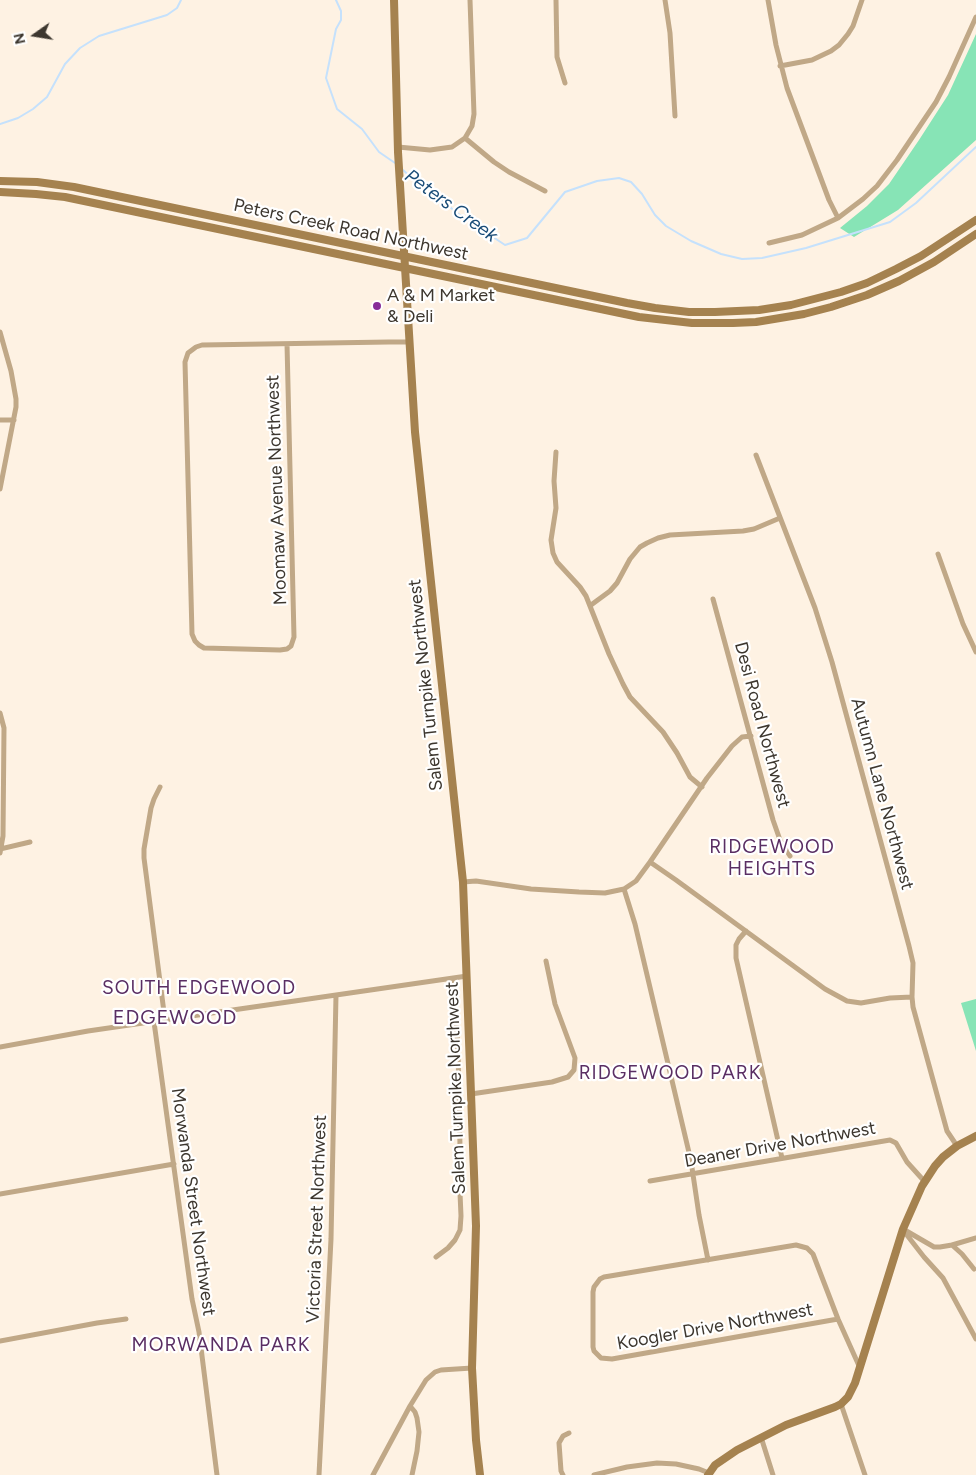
<!DOCTYPE html>
<html>
<head>
<meta charset="utf-8">
<style>
  body { margin:0 }
  #map { position:relative; width:976px; height:1475px; overflow:hidden; background:#fef2e3; font-family:Figtree,sans-serif }
  canvas { display:block }
  .north { position:absolute; left:10px; top:10px; width:50px; height:50px; -webkit-text-stroke:4px #fff; paint-order:stroke; rotate:257deg; font-size:14px; font-weight:700; line-height:20px; text-align:center; color:#3d372f }
  .north::after { content:''; display:block; margin:auto; width:18px; height:22px; background:#3d372f; clip-path:polygon(50% 0,100% 100%,50% 72%,0 100%) }
</style>
</head>
<body>
<div id="map">
<canvas width="976" height="1475"></canvas>
<div class="north">N</div>
</div>
<script>
const c = document.querySelector('canvas').getContext('2d');
c.lineJoin = 'round';
function fill(path, color) { c.fillStyle = color; c.fill(path, 'evenodd'); }
const toPath = rows => new Path2D(rows.map(r => 'M' + r).join(''));
function trace(path, color, width, dash) { c.strokeStyle = color; c.lineWidth = width; c.lineCap = dash ? 'butt' : 'round'; c.setLineDash(dash || []); c.stroke(path); }
function write(font, color, halo, rows, align = 'center') {
  c.font = font + ' Figtree,sans-serif'; c.lineWidth = 4.5; c.setLineDash([]); c.textBaseline = 'middle'; c.strokeStyle = halo; c.fillStyle = color; for (const [text, x, y, turn = 0] of rows) {
    c.save(); c.translate(x, y); c.rotate((+turn || 0) * Math.PI / 180); c.textAlign = isNaN(turn) ? turn : align; if (halo) c.strokeText(text, 0, 0); c.fillText(text, 0, 0); c.restore();
  }
}
fill(toPath([
  [976,34,976,140,898,210,854,237,840,228,867,206,889,184,919,140,948,95],
  [976,999,976,1051,961,1003]
]), '#87e4b6');
trace(toPath([
  [336,0,341,11,341,20,336,29,326,78,337,109,362,129,379,152,395,163],
  [0,124,18,118,33,109,47,97,65,64,80,48,99,36,167,15,177,8,181,0],
  [403,170,414,180,431,191,457,213,505,245,527,238,565,192,597,181,619,178,631,182,642,194,655,215,666,226,691,241,721,254,742,259,762,258,806,248,890,222,916,203,976,147]
]), '#c5e1fc', 2);
trace(toPath([
  [556,0,557,57,565,83],
  [665,0,670,33,675,116],
  [768,0,776,45,787,88,829,200,838,218],
  [780,66,812,60,831,51,839,45,848,34,853,26,862,0],
  [465,138,494,162,509,172,545,191],
  [398,147,430,150,452,147,465,138,472,126,474,114,470,0],
  [769,243,802,235,838,218,863,199,877,186,897,160,936,102,949,77,976,17],
  [0,332,11,371,16,399,16,407,0,489],
  [287,344,294,637,291,646,287,649,280,650,204,648,199,645,195,641,192,634,185,362,188,353,196,347,202,345,389,342,409,342],
  [0,420,14,420],
  [556,452,554,481,556,508,551,540,553,553,557,562,580,587,586,596,609,654,623,684,630,697,663,732,677,753,690,777,702,787],
  [756,455,815,608,832,662,909,946,913,963,912,997,913,1007,947,1131,957,1146],
  [938,554,963,624,976,652],
  [713,599,773,820,780,840,790,856],
  [591,605,610,591,617,583,630,559,640,547,647,543,658,538,670,535,743,531,754,529,780,518],
  [0,713,4,728,3,836,0,853],
  [160,787,154,799,151,808,144,849,144,858,165,1020],
  [0,849,30,842],
  [650,862,676,880,825,989,847,1001,861,1003,890,998,912,997],
  [463,882,476,881,531,889,579,892,605,893,624,889,636,881,650,862,707,778,732,746,742,737,751,736],
  [624,889,635,924,691,1161,699,1215,708,1260],
  [746,931,739,939,736,945,736,958,782,1158],
  [154,1022,192,1299,199,1332,217,1475],
  [0,1047,88,1031,467,976],
  [471,1094,552,1082,568,1077,574,1070,575,1058,555,1004,546,961],
  [650,1181,890,1140,896,1143,907,1162,925,1182],
  [0,1194,174,1164],
  [903,1229,934,1247,940,1247,952,1245,962,1254,974,1269],
  [903,1230,924,1257,943,1278,976,1339],
  [952,1245,976,1238],
  [436,1257,448,1248,455,1240,460,1230,461,1216,459,1170,460,1146,458,1051,454,978],
  [838,1319,612,1359,601,1358,594,1351,593,1347,593,1292,594,1287,600,1279,604,1277,796,1245,807,1248,813,1254,838,1319,860,1368],
  [0,1341,97,1323,126,1319],
  [841,1404,865,1475],
  [410,1406,415,1412,417,1418,419,1432,417,1451,412,1475],
  [761,1437,773,1475],
  [319,1475,331,1239,336,995],
  [373,1475,410,1406,426,1380,435,1372,441,1370,472,1368],
  [563,1475,561,1471,559,1443,563,1436,569,1433],
  [594,1475,627,1467,657,1463,676,1464,699,1469,709,1473]
]), '#c0a887', 5);
trace(toPath([
  [394,0,398,152,415,432,463,882,476,1226,472,1368,476,1440,480,1475],
  [0,181,37,182,74,187,627,303,655,308,689,312,715,312,759,310,791,305,841,292,867,283,896,269,921,256,976,220],
  [0,192,36,194,65,197,639,317,692,323,733,323,756,322,804,314,831,307,867,295,899,281,934,262,976,234],
  [708,1475,715,1465,737,1450,786,1425,835,1407,841,1404,848,1397,855,1383,903,1229,922,1186,935,1166,943,1157,957,1146,976,1136]
]), '#a5824f', 8);
for (const [x, y, r, color] of [
  [377,306,5,"#872d99"]
]) { const dot = new Path2D(); dot.arc(x, y, r, 0, 2 * Math.PI); c.fillStyle = color; c.fill(dot); trace(dot, '#fff', 2); }
write('18px', '#3d372f', '#fff', [
  ["Peters Creek Road Northwest",351,230,12],
  ["Moomaw Avenue Northwest",277,490,-92],
  ["Salem Turnpike Northwest",426,685,-96],
  ["Desi Road Northwest",762,725,75],
  ["Autumn Lane Northwest",882,794,75],
  ["Salem Turnpike Northwest",456,1088,-92],
  ["Deaner Drive Northwest",780,1145,-10],
  ["Morwanda Street Northwest",193,1202,82],
  ["Victoria Street Northwest",317,1219,-88],
  ["Koogler Drive Northwest",715,1327,-10]
]);
write('18px', '#3d372f', '#fff', [
  ["A & M Market",387,296],
  ["& Deli",387,317]
], 'left');
write('italic 19px', '#1b4d78', '#fff', [
  ["Peters Creek",451,206,36]
]);
c.letterSpacing = '1px';
write('19px', '#5a2e63', '#fff', [
  ["RIDGEWOOD",772,847],
  ["HEIGHTS",772,869],
  ["SOUTH EDGEWOOD",199,988],
  ["RIDGEWOOD PARK",670,1073],
  ["MORWANDA PARK",221,1345]
]);
c.letterSpacing = '0px';
c.letterSpacing = '1px';
write('20px', '#5a2e63', '#fff', [
  ["EDGEWOOD",175,1018]
]);
c.letterSpacing = '0px';
</script>
</body>
</html>
